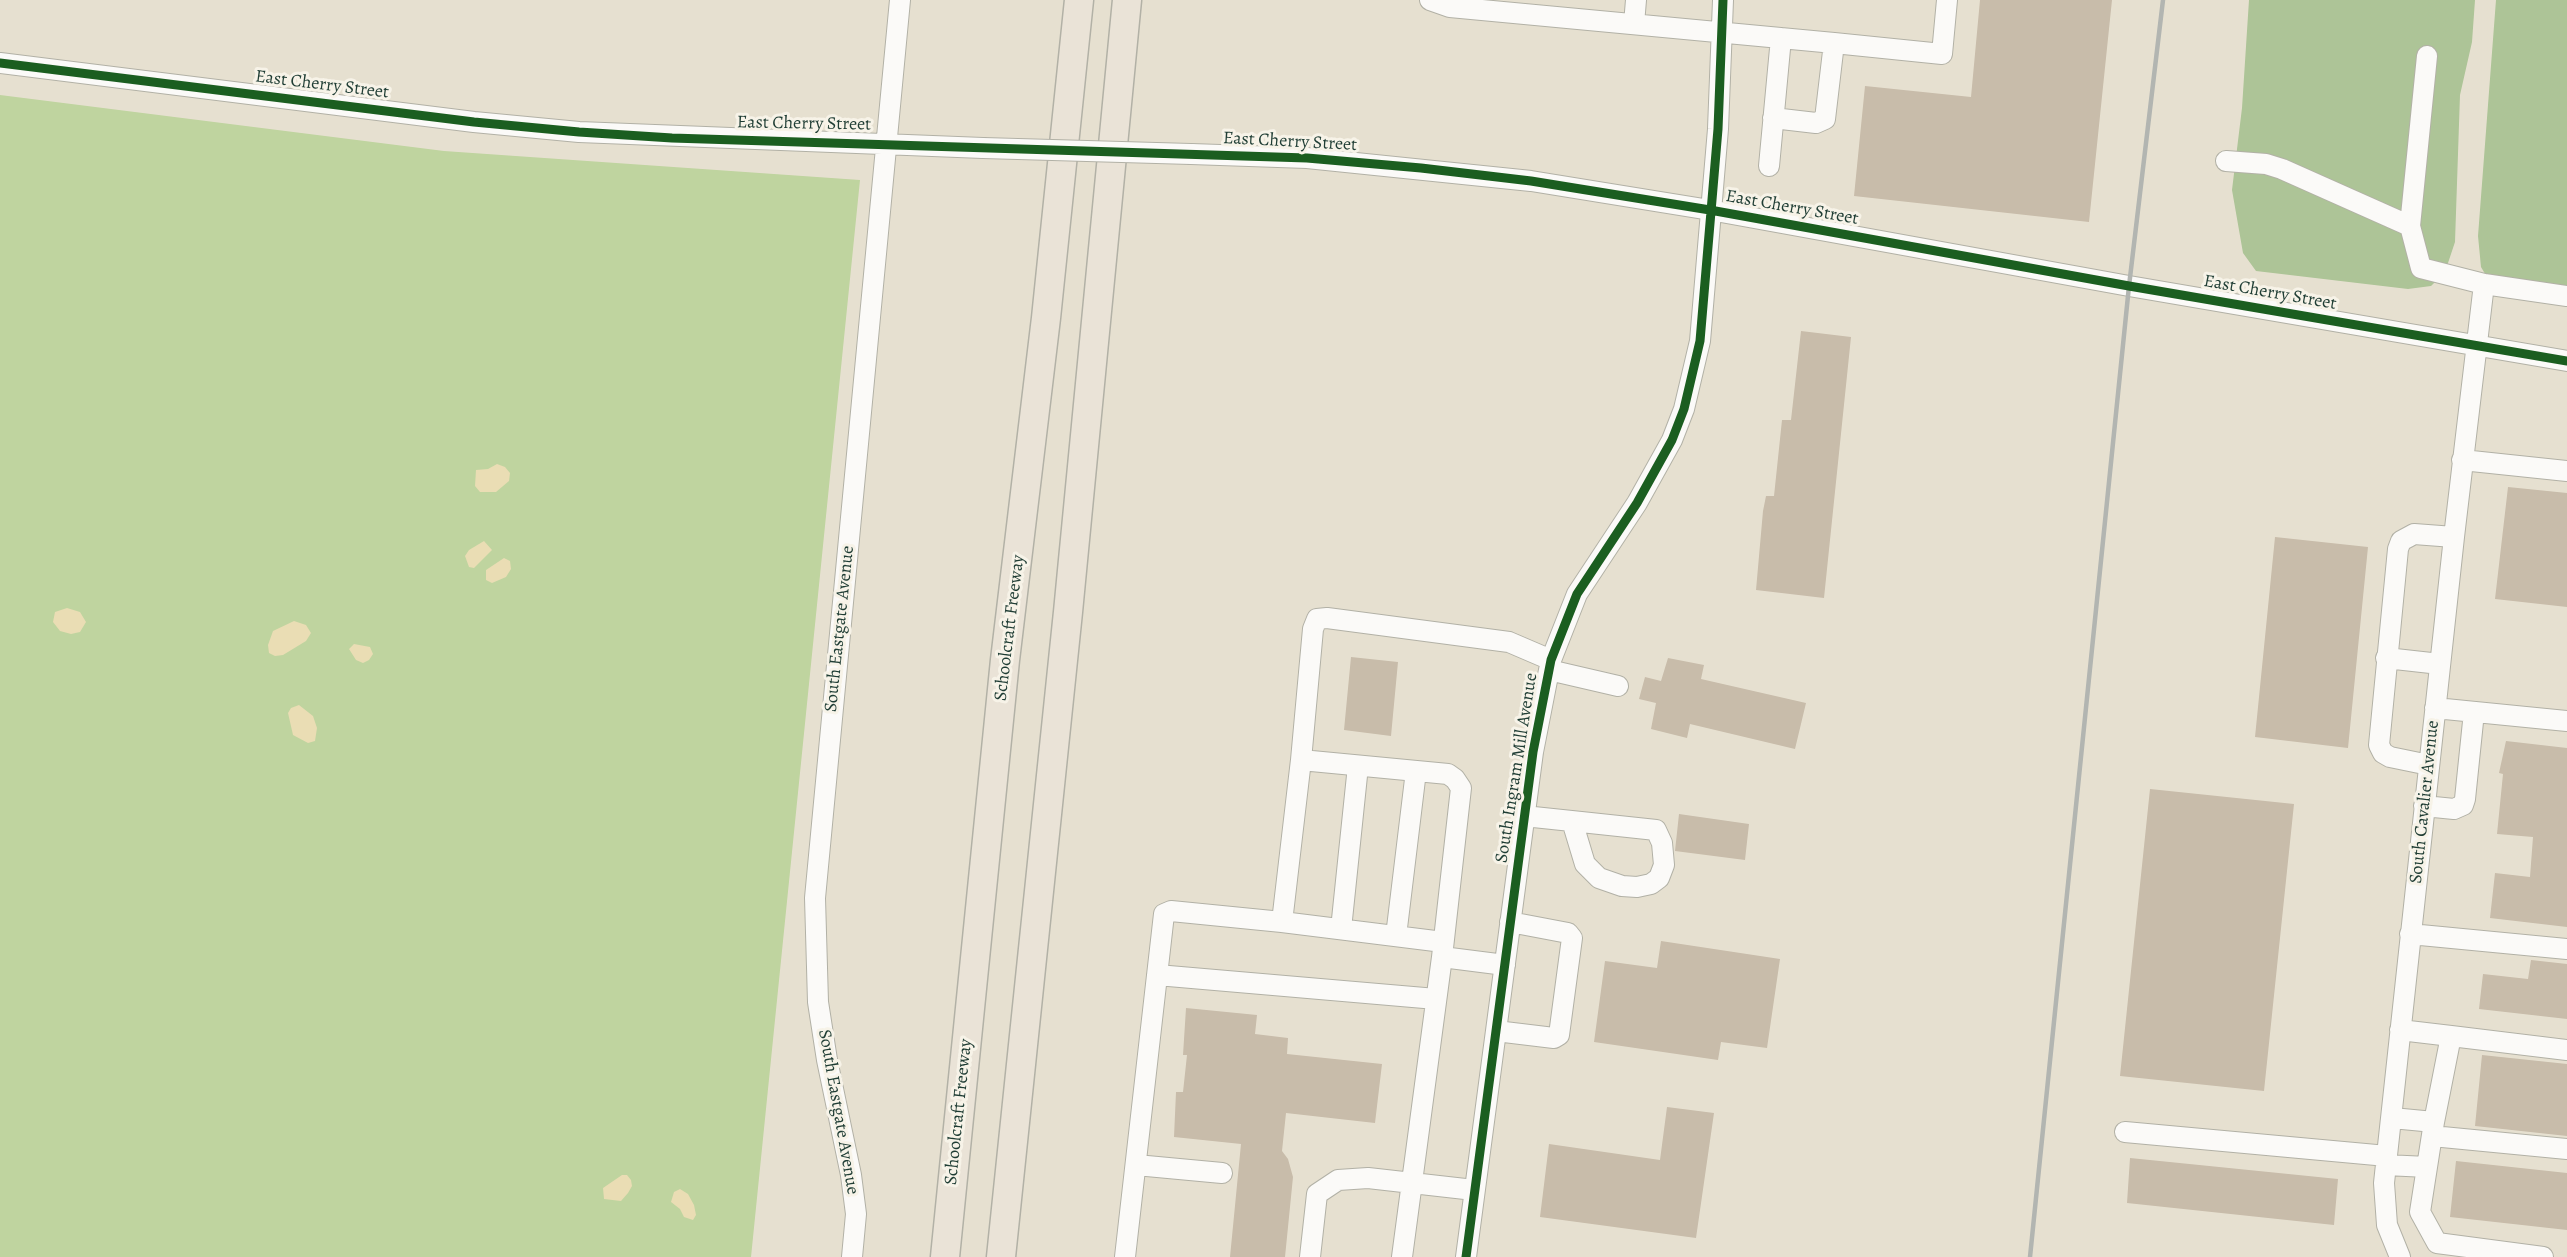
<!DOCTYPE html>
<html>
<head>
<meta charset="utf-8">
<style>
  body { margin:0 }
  canvas { display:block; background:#e6e0d0 }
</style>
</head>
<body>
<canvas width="2567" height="1257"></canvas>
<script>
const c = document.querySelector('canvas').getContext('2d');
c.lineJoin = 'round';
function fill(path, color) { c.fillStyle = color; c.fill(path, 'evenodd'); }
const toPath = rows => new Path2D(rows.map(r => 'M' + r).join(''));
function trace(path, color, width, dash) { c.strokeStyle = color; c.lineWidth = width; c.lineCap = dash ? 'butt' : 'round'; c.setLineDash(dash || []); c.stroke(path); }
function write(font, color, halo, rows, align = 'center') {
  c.font = font + ' Alegreya,serif'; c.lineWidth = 6; c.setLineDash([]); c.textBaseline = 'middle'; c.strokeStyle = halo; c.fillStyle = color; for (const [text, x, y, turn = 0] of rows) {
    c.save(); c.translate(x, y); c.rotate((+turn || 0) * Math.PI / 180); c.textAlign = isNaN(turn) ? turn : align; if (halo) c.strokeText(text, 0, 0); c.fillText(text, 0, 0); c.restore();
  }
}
fill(toPath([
  [0,95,444,151,860,180,751,1257,0,1257]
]), '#bfd49f');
fill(toPath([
  [2249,0,2475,0,2472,42,2460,95,2455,242,2445,272,2431,286,2408,289,2256,271,2243,253,2232,190,2242,108],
  [2496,0,2567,0,2567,304,2494,289,2481,267,2478,236]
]), '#adc497');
fill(toPath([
  [497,464,505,467,510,473,509,481,496,492,480,492,475,486,476,470,488,469],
  [484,541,492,550,474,568,469,567,465,556,469,550],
  [504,558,510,561,511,569,506,577,492,583,486,580,486,570],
  [67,608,80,612,86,622,80,632,71,634,60,631,53,622,55,612],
  [294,621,306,625,311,633,306,641,283,655,275,656,269,653,268,645,273,631],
  [354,644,370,647,373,654,369,660,363,663,356,660,349,649],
  [299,705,313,716,317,728,315,741,308,743,293,735,288,713,291,708],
  [622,1175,627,1175,631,1180,632,1186,628,1193,621,1201,604,1199,603,1188],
  [680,1189,688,1194,694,1205,696,1215,693,1220,684,1217,680,1209,671,1202,674,1192]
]), '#eaddb4');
fill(toPath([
  [1980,0,2112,0,2089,222,1854,196,1865,86,1971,97],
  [1801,331,1851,337,1824,598,1756,590,1763,511,1766,496,1774,496,1782,420,1791,420],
  [2508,487,2567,493,2567,607,2495,599],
  [2275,537,2368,547,2348,748,2255,737],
  [1351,657,1398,662,1391,736,1344,730],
  [1668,658,1704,665,1701,679,1806,703,1795,749,1690,724,1687,738,1651,729,1656,703,1639,699,1645,677,1661,681],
  [2506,741,2567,748,2567,927,2490,918,2495,873,2530,877,2533,837,2497,834,2503,774,2499,773],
  [2150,789,2294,804,2264,1091,2120,1076],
  [1679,814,1749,824,1745,860,1675,851],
  [1661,941,1780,959,1767,1048,1721,1042,1718,1060,1594,1042,1605,961,1657,968],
  [2531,960,2567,964,2567,1019,2479,1009,2483,974,2528,979],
  [1186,1008,1257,1015,1255,1034,1288,1038,1287,1054,1382,1064,1375,1123,1286,1113,1282,1151,1288,1159,1293,1177,1285,1257,1230,1257,1241,1144,1174,1137,1176,1092,1183,1092,1187,1055,1183,1055],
  [2482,1055,2567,1064,2567,1136,2475,1126],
  [1667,1107,1714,1113,1696,1238,1540,1217,1549,1144,1660,1160],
  [2130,1158,2338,1179,2334,1225,2127,1203],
  [2456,1161,2567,1173,2567,1230,2450,1217]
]), '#c8bcaa');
const minor = toPath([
  [1430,0,1450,7,1834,43,1825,119,1816,123,1773,118],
  [1634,24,1636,0],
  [1834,43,1942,54,1947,0],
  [2427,56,2410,226,2421,268,2484,284],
  [0,63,474,122,579,132,983,148],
  [1191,154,1307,158,1531,181,1710,210,2129,286,2567,361],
  [2226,161,2266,164,2282,169,2410,226],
  [1769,166,1781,38],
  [2462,460,2567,471],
  [2386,658,2440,664],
  [1549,670,1618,686],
  [2435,708,2567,721],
  [1301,760,1313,629,1317,619,1327,618,1509,642,1551,660],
  [2429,765,2390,757,2383,753,2379,745,2398,549,2401,541,2414,534,2454,537],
  [2424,806,2454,809,2463,805,2465,799,2474,712],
  [1524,816,1581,822,1656,830,1662,843,1664,865,1659,878,1651,884,1637,887,1622,886,1599,878,1585,864,1572,821],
  [1282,922,1443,942],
  [1341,929,1358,766],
  [2410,934,2567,949],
  [1396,936,1416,771],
  [1442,957,1505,965],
  [1157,975,1436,999],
  [2400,1030,2451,1036],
  [1496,1031,1554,1038,1559,1035,1572,938,1568,933,1510,922],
  [2392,1118,2434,1122],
  [2125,1132,2387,1156],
  [2432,1136,2567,1149],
  [1136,1165,1222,1173],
  [2386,1165,2427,1167],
  [852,1257,856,1214,851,1175,827,1060,818,1002,815,898,900,0],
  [1125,1257,1164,914,1171,911,1282,922,1301,760,1448,774,1455,779,1461,788,1442,957,1402,1257],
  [1310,1257,1317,1194,1338,1180,1368,1178,1474,1190],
  [1466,1257,1533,752,1551,660,1577,594,1637,503,1672,440,1684,409,1700,341,1718,129,1723,0],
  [2400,1257,2387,1225,2384,1183,2454,537,2484,284,2567,296],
  [2543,1257,2437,1243,2420,1212,2434,1122,2451,1036,2567,1050]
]);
const highway = toPath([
  [945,1257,1005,660,1046,318,1079,0],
  [1001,1257,1068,612,1127,0]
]);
trace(minor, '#b2b1a6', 22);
trace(highway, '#b2b1a6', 31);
trace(minor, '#fbfaf8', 20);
trace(highway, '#eae3d7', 28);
trace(toPath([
  [2030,1257,2129,286,2163,0]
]), '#b2b5b1', 4.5);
const minorBridge = toPath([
  [983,148,1191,154]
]);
trace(minorBridge, '#b2b1a6', 22, []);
trace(minorBridge, '#fbfaf8', 20);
trace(toPath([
  [0,63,474,122,579,132,672,138,1307,158,1421,168,1531,181,1710,210,2129,286,2567,361],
  [1466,1257,1533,752,1551,660,1577,594,1637,503,1672,440,1684,409,1700,341,1718,129,1723,0]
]), '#1b5e20', 9);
write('18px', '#1f3d34', '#f7f3e8', [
  ["East Cherry Street",322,85,7],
  ["East Cherry Street",804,124,1],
  ["East Cherry Street",1290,142,3],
  ["East Cherry Street",1792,208,10],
  ["East Cherry Street",2270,293,10],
  ["Schoolcraft Freeway",1010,628,-83],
  ["South Eastgate Avenue",840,629,-84],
  ["South Ingram Mill Avenue",1517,768,-81],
  ["South Cavalier Avenue",2425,802,-84],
  ["South Eastgate Avenue",838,1112,80],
  ["Schoolcraft Freeway",959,1112,-84]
]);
</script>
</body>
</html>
